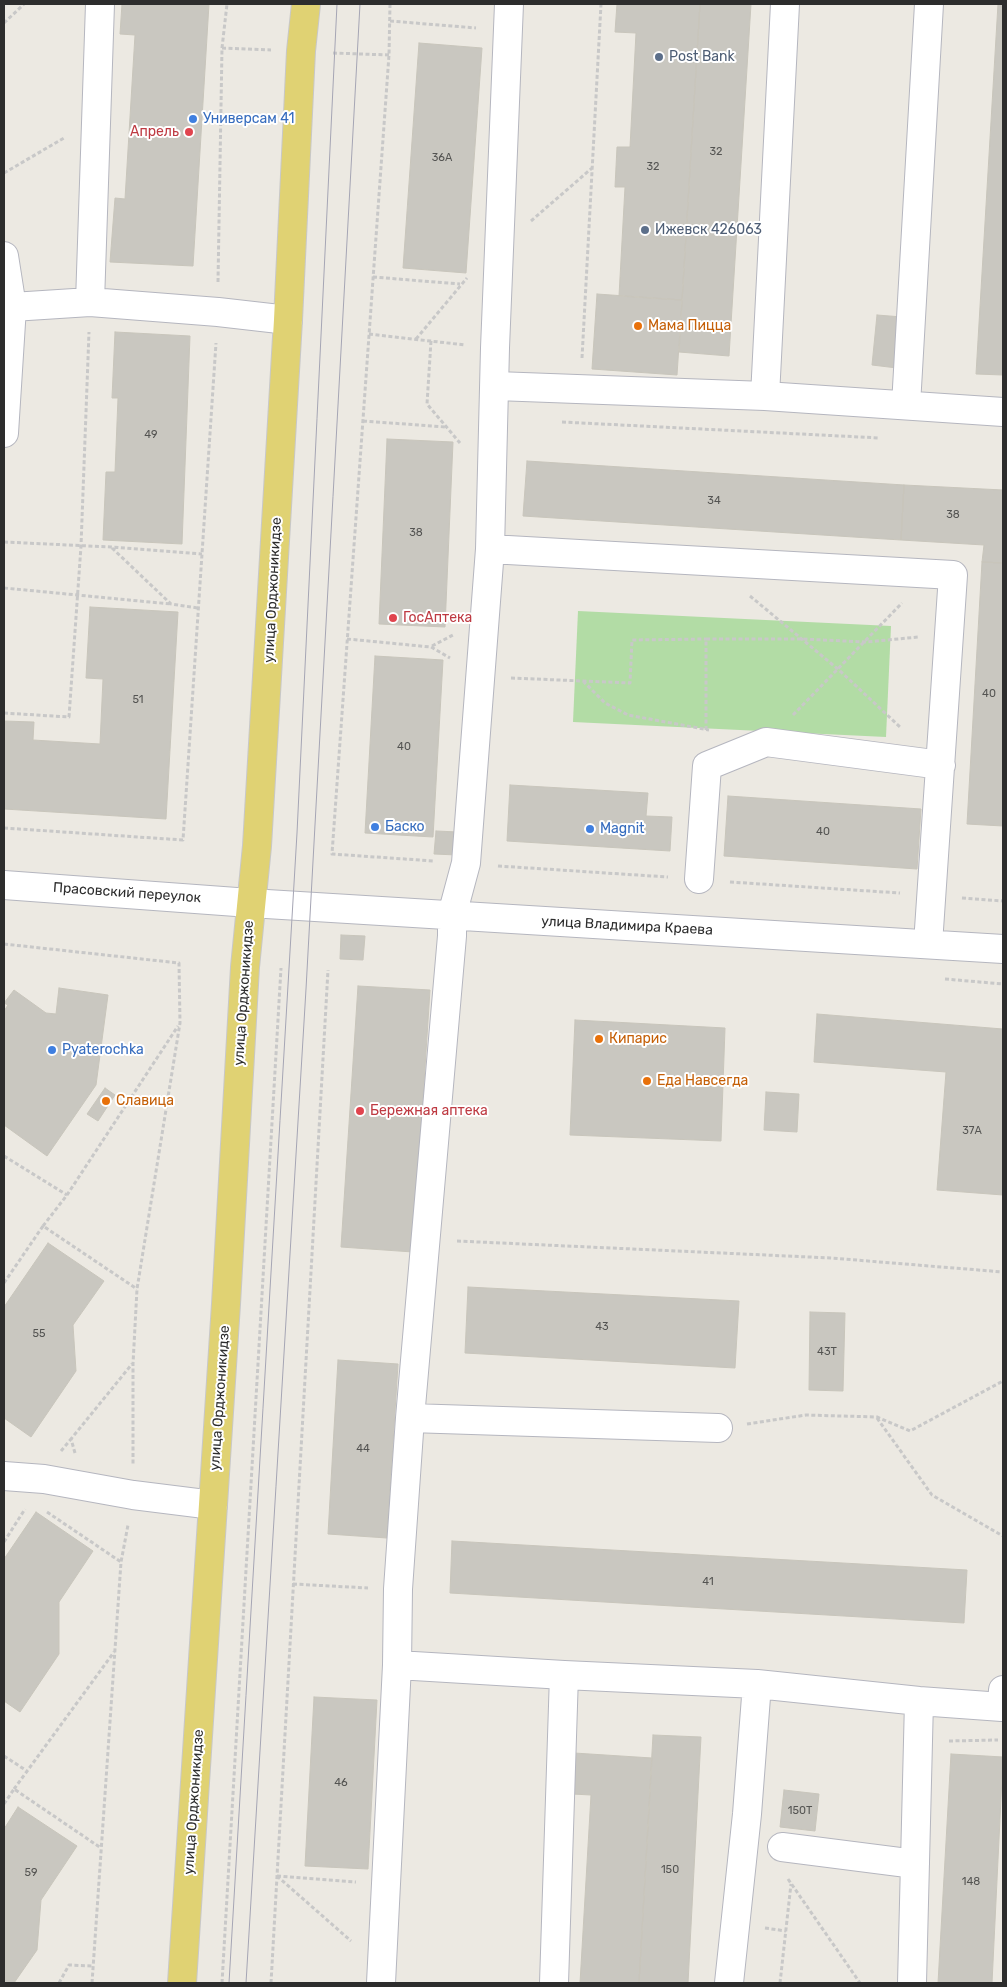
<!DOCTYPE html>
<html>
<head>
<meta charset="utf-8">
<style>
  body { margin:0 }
  #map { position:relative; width:1007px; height:1987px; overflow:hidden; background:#ece9e2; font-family:Rubik,sans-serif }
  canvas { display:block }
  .frame { position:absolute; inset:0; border:5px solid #2d2d2d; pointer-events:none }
</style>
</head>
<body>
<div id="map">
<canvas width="1007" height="1987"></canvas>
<div class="frame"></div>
</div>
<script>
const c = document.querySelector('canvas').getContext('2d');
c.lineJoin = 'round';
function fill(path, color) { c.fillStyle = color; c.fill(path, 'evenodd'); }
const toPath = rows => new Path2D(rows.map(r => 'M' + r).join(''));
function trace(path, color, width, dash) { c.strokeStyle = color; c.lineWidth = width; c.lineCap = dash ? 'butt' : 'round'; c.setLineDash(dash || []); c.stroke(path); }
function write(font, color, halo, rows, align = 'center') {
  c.font = font + ' Rubik,sans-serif'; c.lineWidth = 4; c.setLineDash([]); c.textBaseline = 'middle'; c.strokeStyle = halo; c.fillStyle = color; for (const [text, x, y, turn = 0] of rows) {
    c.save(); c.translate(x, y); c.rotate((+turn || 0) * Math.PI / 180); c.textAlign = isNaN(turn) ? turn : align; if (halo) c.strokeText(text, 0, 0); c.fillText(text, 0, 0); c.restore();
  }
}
fill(toPath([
  [578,611,891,626,886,737,573,722]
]), '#b2dca5');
const building = toPath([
  [122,4,209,4,193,266,110,262,115,198,125,199,135,35,120,34,122,4],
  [617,4,700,4,682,300,619,296,625,187,615,187,617,147,630,147,636,33,615,32,617,4],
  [700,4,751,4,729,356,679,352,700,4],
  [998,4,1003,4,1003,375,976,374,998,4],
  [419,43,482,48,466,273,403,268,419,43],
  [597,294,682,300,677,375,592,369,597,294],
  [877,315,902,317,897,368,872,365,877,315],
  [115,332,190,336,182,544,103,540,106,472,115,472,118,398,112,398,115,332],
  [387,439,453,442,445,627,379,624,387,439],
  [527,461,904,485,901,540,523,516,527,461],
  [904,485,1003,490,1003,563,982,562,984,545,901,540,904,485],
  [982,562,1003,563,1003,826,967,824,982,562],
  [90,607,178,612,166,819,4,809,4,721,34,722,33,740,100,744,103,679,86,678,90,607],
  [375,656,443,660,433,837,365,833,375,656],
  [510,785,648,793,646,816,672,817,670,851,507,841,510,785],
  [728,796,921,809,917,869,724,856,728,796],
  [436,831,458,832,457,855,434,854,436,831],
  [341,935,365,936,363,960,340,959,341,935],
  [358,986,430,990,413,1252,341,1247,358,986],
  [59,988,108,995,96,1085,47,1156,4,1125,4,1011,8,1005,4,1003,14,990,46,1013,56,1014,59,988],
  [817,1014,1003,1029,1003,1195,937,1190,946,1072,814,1062,817,1014],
  [575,1020,725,1028,721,1141,570,1135,575,1020],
  [105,1088,115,1095,98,1121,87,1114,105,1088],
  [766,1092,799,1094,797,1132,764,1130,766,1092],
  [48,1243,104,1281,73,1325,76,1371,31,1437,4,1418,4,1307,48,1243],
  [468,1287,739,1301,735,1368,465,1353,468,1287],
  [810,1312,845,1313,843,1391,809,1390,810,1312],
  [338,1360,398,1364,387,1538,328,1534,338,1360],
  [36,1512,93,1551,59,1602,59,1654,20,1712,4,1701,4,1559,36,1512],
  [452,1541,967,1570,964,1623,450,1593,452,1541],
  [314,1697,377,1700,368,1869,305,1866,314,1697],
  [653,1735,701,1737,688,1983,639,1983,653,1735],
  [574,1753,652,1758,639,1983,580,1983,591,1795,572,1794,574,1753],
  [951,1754,1003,1757,992,1983,938,1983,951,1754],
  [784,1790,819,1794,815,1831,780,1827,784,1790],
  [18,1807,77,1846,41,1900,37,1950,14,1983,4,1983,4,1829,18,1807]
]);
fill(building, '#c9c7c0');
trace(building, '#c8c5bb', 1);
const minor = toPath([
  [4,256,12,307],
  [90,302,100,4],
  [496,386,765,396,1003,412],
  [765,396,785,4],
  [906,405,929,4],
  [4,433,12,307,90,302,218,312,288,320],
  [490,549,953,575,928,944],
  [699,879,707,766,766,742,941,765],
  [4,885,250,903,1003,949],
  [410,1418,718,1428],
  [4,1476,44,1479,133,1495,213,1505],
  [397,1665,564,1675,757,1684,919,1701,1002,1707,1003,1690],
  [782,1847,915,1864],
  [381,1983,397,1665,398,1589,410,1418,452,936,452,915,466,863,490,549,495,348,509,4],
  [554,1983,564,1675],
  [729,1983,747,1814,757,1684],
  [912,1983,919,1701]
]);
const major = toPath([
  [182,1983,226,1304,245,967,257,846,288,320,301,51,306,4]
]);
trace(minor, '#b5b6bf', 30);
trace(major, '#c8c8c8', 30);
trace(toPath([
  [390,4,389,55,332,854,434,861],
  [390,21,476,28],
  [4,23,24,4],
  [222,48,271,50],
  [333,53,389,55],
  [4,173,64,138],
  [531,221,592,168],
  [373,277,460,284],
  [218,282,222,48,227,4],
  [369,334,465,345],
  [416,339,467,278],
  [431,341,427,404,460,443],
  [582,358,601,4],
  [363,421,446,427],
  [562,422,880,438],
  [4,542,111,547,202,554],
  [112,548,171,604,198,608],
  [4,588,171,604],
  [750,596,839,670,900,727],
  [347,639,431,647,450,658],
  [432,646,453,635],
  [511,678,630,683,632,640,706,639],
  [583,681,605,703,628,715,709,730],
  [4,713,69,717,81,546,89,332],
  [793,715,902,603],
  [706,730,706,639,802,639,866,642,918,637],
  [4,828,183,840,216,343],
  [498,866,668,877],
  [730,882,900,893],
  [962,898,1003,901],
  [4,944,179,963,180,1023,137,1289,133,1364,133,1465],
  [945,979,1003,984],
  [4,1156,67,1195],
  [43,1226,67,1195,178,1026],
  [457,1241,831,1258,1003,1272],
  [4,1283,43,1226,137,1289],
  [877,1418,932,1495,1003,1536],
  [747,1424,806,1415,877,1417,910,1431,1003,1381],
  [61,1451,71,1439],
  [75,1453,71,1439,132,1364],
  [47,1512,121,1562],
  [4,1542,25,1509],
  [293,1584,368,1588],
  [949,1741,998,1740],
  [4,1756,27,1771],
  [14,1789,114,1652],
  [4,1804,14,1789,101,1848],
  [277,1876,351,1941],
  [277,1876,356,1882],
  [788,1879,860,1983],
  [765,1928,786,1931],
  [59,1983,69,1965,93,1966],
  [92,1983,121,1562,128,1525],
  [222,1983,281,968],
  [271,1983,328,970],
  [780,1983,791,1884]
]), '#c8c8c8', 3, [4, 2.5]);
trace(minor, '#fff', 28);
trace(major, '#e0d273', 28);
trace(toPath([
  [229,1983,297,833,337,4],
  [246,1983,306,989,360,4]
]), '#a5a5b4', 1);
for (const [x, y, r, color] of [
  [659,57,5,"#5c6f8a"],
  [193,119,5,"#3f7fe0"],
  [189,132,5,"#e0444e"],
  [645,230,5,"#5c6f8a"],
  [638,326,5,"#e8710a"],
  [393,618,5,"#e0444e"],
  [375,827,5,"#3f7fe0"],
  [590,829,5,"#3f7fe0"],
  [599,1039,5,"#e8710a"],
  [52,1050,5,"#3f7fe0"],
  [647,1081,5,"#e8710a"],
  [106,1101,5,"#e8710a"],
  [360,1111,5,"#e0444e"]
]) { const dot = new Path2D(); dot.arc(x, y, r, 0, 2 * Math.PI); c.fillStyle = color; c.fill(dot); trace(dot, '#fff', 2); }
write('11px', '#545452', null, [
  ["32",716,152],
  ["36А",442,158],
  ["32",653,167],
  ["49",151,435],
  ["34",714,501],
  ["38",953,515],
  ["38",416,533],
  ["40",989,694],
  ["51",138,700],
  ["40",404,747],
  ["40",823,832],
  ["37А",972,1131],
  ["43",602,1327],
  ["55",39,1334],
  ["43Т",827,1352],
  ["44",363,1449],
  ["41",708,1582],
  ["46",341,1783],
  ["150Т",800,1811],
  ["150",670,1870],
  ["59",31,1873],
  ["148",971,1882]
]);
write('14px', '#4e5e75', '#fff', [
  ["Post Bank",669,57],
  ["Ижевск 426063",655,230]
], 'left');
write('14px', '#366cbe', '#fff', [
  ["Универсам 41",203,119],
  ["Баско",385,827],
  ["Magnit",600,829],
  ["Pyaterochka",62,1050]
], 'left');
write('14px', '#be3a42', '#fff', [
  ["Апрель",179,132,"right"],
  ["ГосАптека",403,618],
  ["Бережная аптека",370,1111]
], 'left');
write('14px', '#c56008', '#fff', [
  ["Мама Пицца",648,326],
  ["Кипарис",609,1039],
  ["Еда Навсегда",657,1081],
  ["Славица",116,1101]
], 'left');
write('14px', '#2d2d2d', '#fff', [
  ["улица Орджоникидзе",273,590,-87],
  ["Прасовский переулок",127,893,4],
  ["улица Владимира Краева",627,926,3],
  ["улица Орджоникидзе",244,993,-86],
  ["улица Орджоникидзе",220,1398,-86],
  ["улица Орджоникидзе",194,1802,-86]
]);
</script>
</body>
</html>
